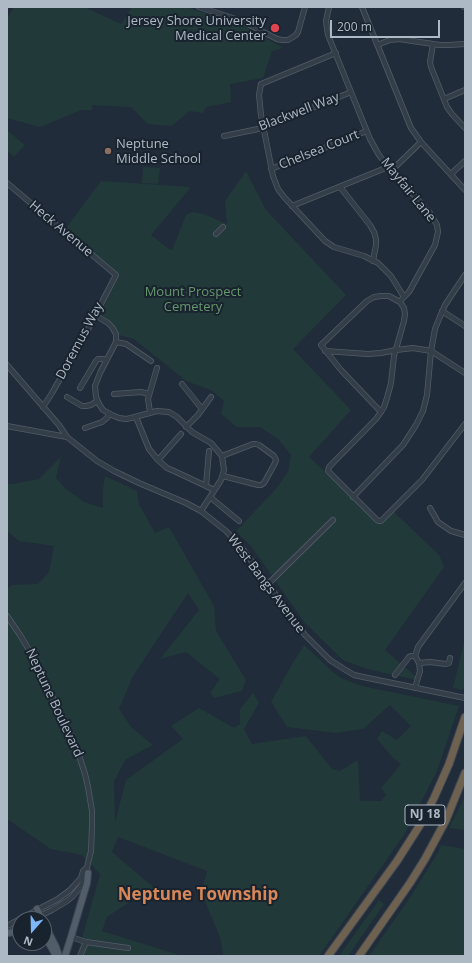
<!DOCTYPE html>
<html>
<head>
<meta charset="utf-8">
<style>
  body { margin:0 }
  #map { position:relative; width:472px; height:963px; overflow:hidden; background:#202c39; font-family:"Open Sans",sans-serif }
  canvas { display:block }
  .frame { position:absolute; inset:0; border:8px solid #aeb9c6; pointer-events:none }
  .north { position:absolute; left:12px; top:911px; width:40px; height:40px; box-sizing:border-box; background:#19232e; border:1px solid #555f6b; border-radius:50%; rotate:200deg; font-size:11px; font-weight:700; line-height:16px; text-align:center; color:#aeb9c6 }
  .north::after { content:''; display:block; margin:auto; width:14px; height:18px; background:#7eb6fb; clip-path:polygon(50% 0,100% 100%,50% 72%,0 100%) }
  .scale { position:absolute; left:330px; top:20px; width:110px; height:18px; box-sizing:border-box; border:2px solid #aeb9c6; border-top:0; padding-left:5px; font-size:12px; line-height:14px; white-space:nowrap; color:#aeb9c6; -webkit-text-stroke:3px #19232e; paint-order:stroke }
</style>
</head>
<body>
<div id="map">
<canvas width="472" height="963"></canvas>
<div class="frame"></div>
<div class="north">N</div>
<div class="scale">200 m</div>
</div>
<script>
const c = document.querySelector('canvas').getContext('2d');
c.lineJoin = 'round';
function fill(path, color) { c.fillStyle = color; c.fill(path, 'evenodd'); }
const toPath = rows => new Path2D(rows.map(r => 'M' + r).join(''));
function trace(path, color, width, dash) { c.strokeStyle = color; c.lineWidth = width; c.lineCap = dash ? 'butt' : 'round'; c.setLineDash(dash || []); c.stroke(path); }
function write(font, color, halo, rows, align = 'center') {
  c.font = font + ' "Open Sans",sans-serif'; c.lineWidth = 4; c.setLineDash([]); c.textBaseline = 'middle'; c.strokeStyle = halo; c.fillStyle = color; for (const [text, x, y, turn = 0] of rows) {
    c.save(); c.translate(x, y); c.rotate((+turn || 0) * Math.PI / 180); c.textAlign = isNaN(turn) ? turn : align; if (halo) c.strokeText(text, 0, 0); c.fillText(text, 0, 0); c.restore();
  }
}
fill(toPath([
  [14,7,84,7,121,24,132,7,186,7,238,23,283,48,272,51,263,78,230,84,231,102,206,107,203,113,190,111,171,126,148,124,131,107,92,105,92,110,81,110,40,127,7,118,7,18],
  [7,130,25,145,14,157,7,150],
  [143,167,160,168,158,184,142,183],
  [246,171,266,210,346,295,293,349,351,410,309,457,350,494,377,520,392,510,439,555,444,567,385,650,421,681,367,669,343,660,305,623,251,546,236,531,275,490,288,472,291,455,278,439,260,427,237,427,221,414,224,401,211,390,186,381,134,339,119,335,101,313,118,278,64,231,101,181,191,187,151,235,169,249,172,250,186,215,192,212,204,214,227,224,225,201],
  [61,457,56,478,65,488,84,502,103,508,103,489,105,476,137,491,139,504,155,533,169,527,214,606,216,631,246,680,242,691,214,698,210,693,220,679,186,652,160,659,199,610,188,593,133,676,119,709,131,727,153,745,126,759,114,781,115,822,126,780,183,739,171,726,199,708,234,728,240,724,240,709,253,693,259,703,244,729,252,744,306,736,332,769,340,771,358,760,360,801,381,801,386,795,381,788,401,764,393,758,377,739,382,731,397,740,411,726,390,705,363,729,336,733,287,727,271,702,291,666,304,645,334,673,343,679,362,686,459,706,437,771,404,835,319,956,223,956,221,940,201,892,207,871,118,837,112,852,157,890,150,902,131,901,107,917,102,931,176,954,178,956,77,956,100,874,82,855,51,849,7,819,7,589,12,585,38,584,49,572,54,546,19,541,7,531,7,484,13,484,39,479],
  [465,638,465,682,463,690,453,688],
  [465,796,465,830,449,828],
  [441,845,465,849,465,956,369,956,411,896,437,854],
  [379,900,384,904,348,956,339,956]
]), '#22393a');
const minor = toPath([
  [199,7,242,21,277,39,282,40,288,40,296,35,298,32,305,7],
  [329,7,326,21,327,29,328,35,370,139,379,155,388,167,430,213,437,225,438,232,435,245,409,292,402,299],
  [362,7,411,128,421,142,465,190],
  [464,7,465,7],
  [433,44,430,62,431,67,447,107,452,114,465,128],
  [377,45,390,40,399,39,440,45,449,45,465,44],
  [336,53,261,84,259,95,261,115,273,176,278,189,284,197,325,241,334,247,364,256,378,263,391,276,404,297],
  [444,99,465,90],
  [224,136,263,128,351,92],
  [271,169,367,131],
  [391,171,421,142],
  [451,174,465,161],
  [7,183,116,275,86,333,52,393,43,407],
  [340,187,370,225,374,232,376,239,376,245,373,261],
  [292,206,388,167],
  [216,234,223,227],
  [442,311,465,326],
  [95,315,108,323,112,327,116,334,116,342,100,373,95,386,96,397,99,404,103,410,112,415,119,418,126,419,131,418,157,411,169,412,177,417,192,432,211,443,222,456,224,470,221,480,201,511],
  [116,342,126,344,151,361],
  [325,351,368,354,381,353,396,350,413,348,431,351,465,373],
  [7,365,59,425,67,437],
  [182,384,202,409],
  [80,388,96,361,98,359,102,359,107,360],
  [114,394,141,392,149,394],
  [67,397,82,406,86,406,91,405,97,401],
  [150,412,148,399,157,368],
  [381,412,341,370,321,345,367,301,374,297,381,296,389,296,400,302,404,308,405,314,404,321,394,356,391,383,387,398,384,407,381,412,376,419,329,467,328,471,377,520,379,521,381,521,422,480,465,424],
  [136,417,149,449,158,460,167,468,174,471,206,486,214,490],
  [7,426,67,437,97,461,114,471,139,483,186,503,201,511,226,531,242,548,305,635,330,660,344,669,354,675,363,677,465,698],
  [186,427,198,415,211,397],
  [85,428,102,422,107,418,109,414],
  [222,456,253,444,256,444,259,445,274,456,276,460,275,463,264,483,261,485,258,485,223,476],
  [158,460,181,434],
  [206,486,209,451],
  [210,497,239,521],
  [353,497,403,445,416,425,423,411,427,395,431,351,435,329,439,319,445,305,465,275],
  [430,508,438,522,451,531,465,535],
  [268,584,333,520],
  [7,616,20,635,32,655,71,735,77,749,85,774,88,787,92,811,92,827,91,851,87,867,88,873,81,886,73,896,67,901,52,910,34,919],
  [419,663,430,662,446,664,449,663,450,658],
  [395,675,409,657,411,656,415,656],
  [415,688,420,671,419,663,415,656,418,647,465,583],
  [7,926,58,899,70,890,81,878,83,871,87,867],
  [10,932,20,926],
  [71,937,86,942,128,948],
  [80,956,86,942]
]);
const major = toPath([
  [37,909,42,919],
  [44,923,56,947,59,956],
  [8,933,20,931],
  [44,939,47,940,54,952,55,956],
  [65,956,71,937,87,883,88,873]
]);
const highway = toPath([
  [328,956,397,861,420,825,434,798,449,764,465,717],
  [359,956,410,883,425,859,446,820,465,773]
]);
trace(minor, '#515c67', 6);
trace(major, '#3d4753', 8);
trace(highway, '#3e4954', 9);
trace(minor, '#333e49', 4.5);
trace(major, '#515d69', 6);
trace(highway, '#6f6150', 7);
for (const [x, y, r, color] of [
  [275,28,5,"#e0444e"],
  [108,151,4,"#8d6e63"]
]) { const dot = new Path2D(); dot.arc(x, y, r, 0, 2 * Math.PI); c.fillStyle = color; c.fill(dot); trace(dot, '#19232e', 1.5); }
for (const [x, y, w] of [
  [425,815,40]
]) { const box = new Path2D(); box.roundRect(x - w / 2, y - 10, w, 20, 3); c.fillStyle = '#19232e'; c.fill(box); trace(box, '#aeb9c6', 1); }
write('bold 12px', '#aeb9c6', null, [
  ["NJ 18",425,815]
]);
write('13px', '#aeb9c6', '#19232e', [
  ["Jersey Shore University",266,21],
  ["Medical Center",266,36],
  ["Neptune",116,144,"left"],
  ["Middle School",116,159,"left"]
], 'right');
write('13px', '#aeb9c6', '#19232e', [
  ["Blackwell Way",299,112,-21],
  ["Chelsea Court",319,150,-22],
  ["Mayfair Lane",408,190,51],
  ["Heck Avenue",61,229,40],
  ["Doremus Way",80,341,-62],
  ["West Bangs Avenue",266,584,53],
  ["Neptune Boulevard",54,703,65]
]);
write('13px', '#65976d', '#19232e', [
  ["Mount Prospect",193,292],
  ["Cemetery",193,307]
]);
write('bold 17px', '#d78758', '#19232e', [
  ["Neptune Township",198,895]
]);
</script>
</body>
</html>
